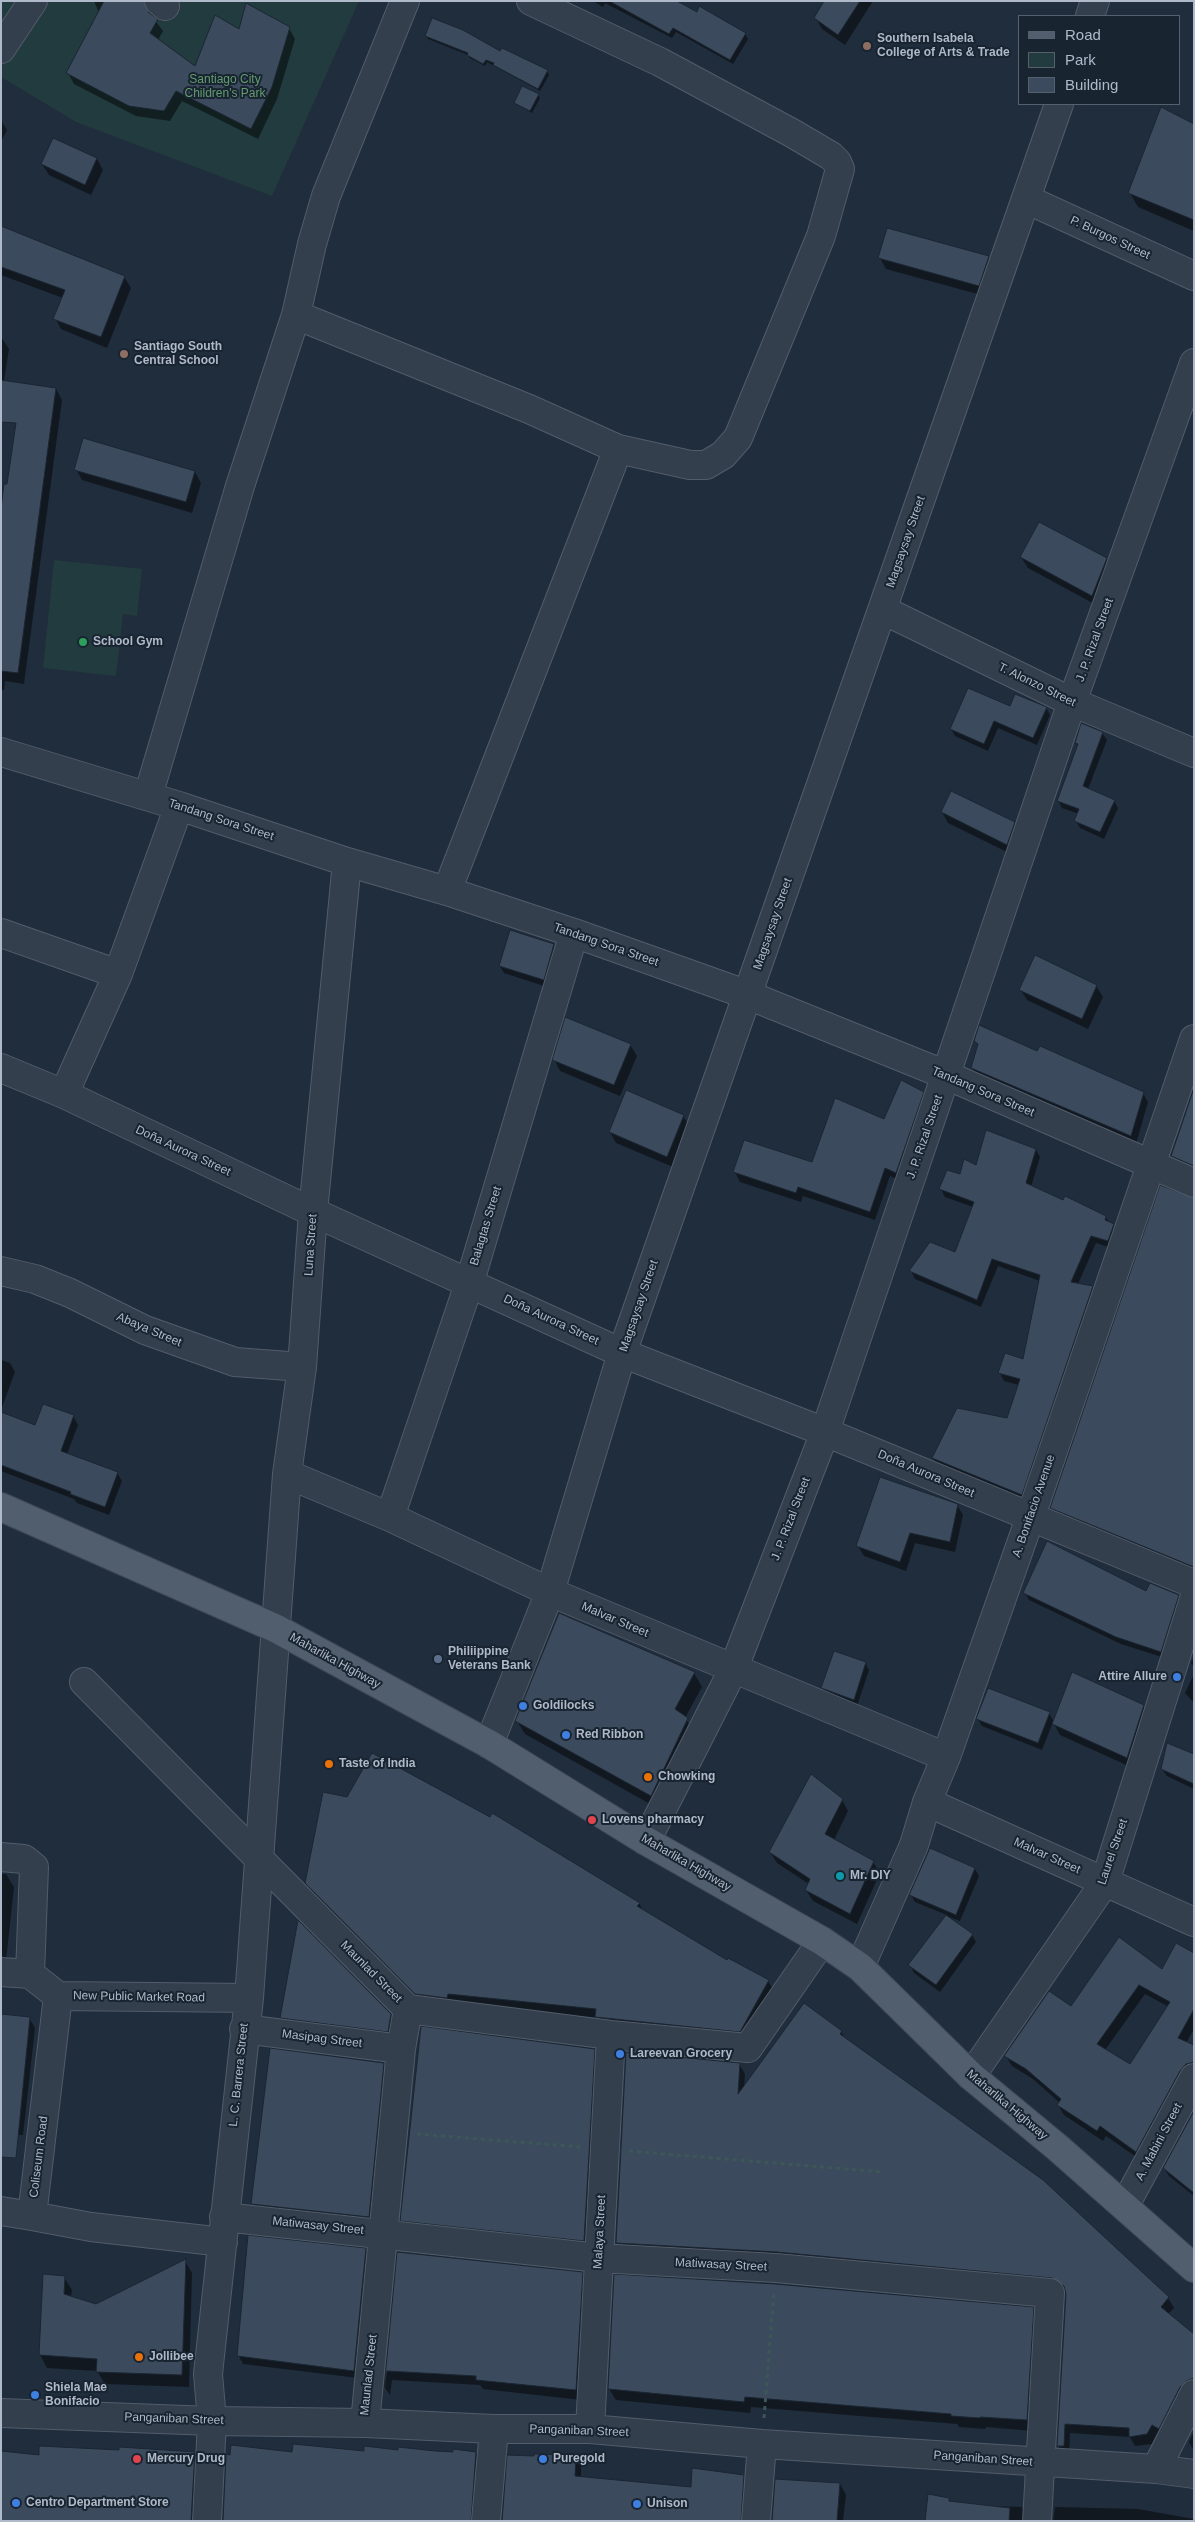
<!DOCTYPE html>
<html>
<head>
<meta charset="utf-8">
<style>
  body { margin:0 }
  #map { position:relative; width:1195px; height:2522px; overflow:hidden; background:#202d3d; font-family:Helvetica,sans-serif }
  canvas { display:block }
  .frame { position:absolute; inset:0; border:2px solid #afb9c9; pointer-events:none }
  .legend { position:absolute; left:1018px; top:15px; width:162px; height:90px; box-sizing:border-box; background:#192431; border:1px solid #55606e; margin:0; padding:6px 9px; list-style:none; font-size:15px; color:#afb9c9 }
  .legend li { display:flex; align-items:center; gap:10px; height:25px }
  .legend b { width:25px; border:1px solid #55606e }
</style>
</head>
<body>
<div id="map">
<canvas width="1195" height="2522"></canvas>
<div class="frame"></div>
<ul class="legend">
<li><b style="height:6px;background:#515e6d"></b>Road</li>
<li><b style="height:14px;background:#223b3e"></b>Park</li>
<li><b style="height:14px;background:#3b4b5d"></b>Building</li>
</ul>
</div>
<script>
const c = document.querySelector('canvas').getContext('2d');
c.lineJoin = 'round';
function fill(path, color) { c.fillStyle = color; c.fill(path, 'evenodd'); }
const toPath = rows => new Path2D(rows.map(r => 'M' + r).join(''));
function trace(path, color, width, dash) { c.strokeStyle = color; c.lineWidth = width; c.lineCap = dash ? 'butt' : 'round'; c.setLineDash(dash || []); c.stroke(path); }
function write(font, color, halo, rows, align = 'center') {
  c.font = font + ' Helvetica,sans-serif'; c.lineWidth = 4; c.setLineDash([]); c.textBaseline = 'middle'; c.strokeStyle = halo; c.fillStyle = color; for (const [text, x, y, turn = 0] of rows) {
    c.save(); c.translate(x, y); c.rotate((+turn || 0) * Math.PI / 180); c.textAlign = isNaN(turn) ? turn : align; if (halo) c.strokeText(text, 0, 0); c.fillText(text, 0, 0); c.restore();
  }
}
fill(toPath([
  [1,1,359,1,272,196,76,122,1,77],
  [54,560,142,569,137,616,123,614,116,676,43,668]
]), '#223b3e');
fill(toPath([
  [94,1,148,1,151,7,150,14,163,31,158,40,195,68,240,31,289,28,295,39,277,99,258,139,182,101,170,121,136,116,74,84,68,73,99,13],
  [593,1,674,1,697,13,700,8,745,34,748,39,733,64,676,32,672,38,605,3,603,7],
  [825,1,873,1,845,45,822,29,816,18],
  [426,36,500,53,547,71,549,75,540,91,487,62,485,66,470,58,468,55,428,39],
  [538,95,540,98,532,113,515,102],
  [1,120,7,130,1,142],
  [1194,125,1194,231,1138,207,1130,193],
  [54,140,97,159,103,170,91,195,49,175,42,164],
  [1,227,124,277,131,288,107,348,61,329,55,318,63,298,1,275],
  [988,257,995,268,985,296,886,269,880,258],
  [1,337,9,349,3,387,1,387],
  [56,389,62,400,24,684,5,681,4,690,1,690,1,517,8,485],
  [76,469,195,472,201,483,192,513,82,480],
  [1021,557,1106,559,1113,570,1098,606,1028,568],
  [1010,708,1046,708,1050,715,1037,745,998,728,988,751,955,736,951,729],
  [1102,733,1107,740,1088,789,1114,801,1118,808,1104,839,1080,828,1076,821,1079,814,1062,808,1058,800,1078,747,1076,743],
  [942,812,1014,823,1021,834,1013,855,948,823],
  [554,945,558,952,547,987,504,973,500,966],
  [1096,986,1103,997,1088,1029,1027,1000,1020,989],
  [975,1041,1037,1052,1143,1093,1148,1102,1136,1144,977,1077,972,1068,979,1047],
  [630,1045,637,1056,620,1096,560,1071,554,1059],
  [923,1092,928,1102,901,1181,890,1176,875,1220,803,1196,801,1202,740,1182,735,1172,812,1164,885,1121],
  [1194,1092,1194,1172,1177,1164,1172,1156],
  [683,1116,690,1127,673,1167,616,1143,610,1132],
  [1036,1150,1040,1157,1031,1187,1105,1217,1118,1232,1112,1248,1096,1243,1078,1284,1092,1287,1097,1294,1026,1502,937,1465,933,1458,1008,1420,1019,1385,1004,1381,1000,1373,1024,1360,1040,1281,998,1266,981,1307,915,1279,911,1271,956,1253,973,1207,945,1197,941,1189,977,1167],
  [1194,1199,1194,1572,1056,1516,1052,1507],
  [1,1360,10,1363,15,1372,1,1410],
  [1,1413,36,1426,73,1416,78,1425,67,1454,117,1473,122,1481,109,1515,77,1503,74,1499,1,1471],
  [957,1505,963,1515,955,1552,915,1543,906,1571,864,1556,858,1546],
  [1025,1593,1147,1593,1178,1596,1182,1603,1165,1658,1121,1644,1029,1600],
  [1194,1656,1194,1667,1191,1663],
  [865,1663,869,1670,857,1706,827,1695,823,1688],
  [694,1673,702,1687,685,1718,695,1732,659,1809,525,1734,517,1721],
  [1194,1674,1194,1703,1185,1693],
  [1143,1706,1150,1717,1133,1768,1060,1735,1053,1722,1042,1750,982,1726,978,1719,1049,1713,1054,1722],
  [1194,1755,1194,1789,1167,1776,1162,1769],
  [842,1800,848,1811,834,1840,873,1862,880,1873,857,1924,813,1901,806,1890,809,1884,777,1863,770,1852],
  [975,1869,979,1876,960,1921,946,1916,972,1935,976,1942,940,1992,914,1973,910,1965,947,1915,915,1902,911,1895],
  [1,1874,6,1874,14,1887,5,1970,1,1972],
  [307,1883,639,1903,643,1911,728,1961,768,1981,774,1991,746,2042,603,2028,597,2018,454,2004,423,2005,313,1894],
  [1194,1954,1194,2029,1186,2043,1194,2047,1194,2074,1142,2161,1106,2136,1103,2141,1064,2115,1058,2105,1060,2103,1033,2079,1012,2066,1006,2056,1071,2007,1162,1970],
  [1145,1994,1169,2007,1130,2066,1105,2050],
  [804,2005,841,2032,845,2038,1042,2180,1168,2298,1174,2308,1168,2314,1194,2335,1194,2390,1164,2438,1157,2434,1152,2444,1135,2446,1130,2437,1070,2433,1069,2456,1064,2455,1058,2446,1067,2294,1065,2289,1058,2287,622,2253,617,2243,739,2064,745,2074,744,2088],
  [390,2015,399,2030,396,2046,290,2032,281,2018],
  [29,2018,35,2028,23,2135,1,2133],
  [594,2050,600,2060,589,2250,407,2230,401,2220],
  [383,2064,390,2075,375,2228,259,2216,253,2204],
  [1194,2128,1194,2196,1169,2176,1164,2168],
  [365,2249,370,2257,358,2378,243,2364,239,2356],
  [398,2253,582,2273,588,2283,581,2400,483,2389,480,2385,392,2380,390,2395,385,2388],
  [185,2261,192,2273,189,2387,105,2384,97,2371,47,2368,40,2355,44,2276,64,2277,72,2290,71,2297,96,2305],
  [1033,2308,1039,2320,1033,2431,986,2427,985,2429,959,2427,957,2424,751,2407,750,2413,616,2400,609,2389],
  [1194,2431,1194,2451,1189,2442],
  [365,2452,476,2453,482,2463,477,2521,224,2521,293,2454],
  [194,2454,200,2464,197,2521,1,2521,40,2457],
  [575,2456,581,2466,581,2478,692,2489,743,2476,749,2487,747,2521,503,2521],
  [840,2484,846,2495,843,2521,773,2521],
  [949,2502,981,2506,1022,2507,1028,2521,927,2521],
  [1055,2507,1138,2509,1194,2519,1194,2521,1053,2521]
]), '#0007');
const building = toPath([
  [104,1,144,1,149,13,158,19,150,33,195,66,215,15,239,29,246,3,290,27,272,87,251,129,176,91,164,111,129,106,66,73,104,1],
  [609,1,677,1,697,12,699,6,746,33,730,60,673,28,669,34,609,1],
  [824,1,860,1,838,35,814,18,824,1],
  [432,18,463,30,500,51,502,48,548,70,538,89,493,65,494,63,486,60,483,64,467,55,468,53,425,36,432,18],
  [522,86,539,94,530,111,514,103,522,86],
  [1161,107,1194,124,1194,220,1128,193,1161,107],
  [53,138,97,158,85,185,41,164,53,138],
  [1,226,125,276,101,337,53,319,65,290,1,267,1,226],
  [887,228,989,256,979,286,878,258,887,228],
  [1,380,56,388,18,673,1,671,1,508,4,484,7,484,16,423,1,422,1,380],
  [83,438,195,471,186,502,74,470,83,438],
  [1039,522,1107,558,1092,596,1020,557,1039,522],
  [968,688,1010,706,1015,694,1047,707,1033,738,994,721,984,744,950,729,968,688],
  [1081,723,1103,732,1083,786,1115,800,1100,832,1074,821,1079,809,1057,801,1078,744,1075,743,1081,723],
  [951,791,1015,822,1007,845,941,812,951,791],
  [510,930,554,944,544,980,499,966,510,930],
  [1035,955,1097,985,1082,1019,1019,990,1035,955],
  [565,1017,631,1044,614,1085,552,1060,565,1017],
  [979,1025,1037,1051,1040,1046,1144,1092,1131,1136,971,1068,978,1044,974,1041,979,1025],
  [901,1080,924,1092,896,1173,885,1168,870,1212,798,1187,796,1193,733,1172,744,1140,812,1162,835,1098,884,1119,901,1080],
  [1194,1088,1194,1166,1171,1156,1194,1088],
  [626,1090,684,1115,667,1157,609,1132,626,1090],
  [986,1130,1036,1149,1026,1183,1063,1200,1065,1196,1106,1216,1105,1220,1114,1224,1108,1241,1091,1236,1071,1282,1093,1286,1022,1495,932,1458,957,1408,1007,1418,1020,1379,998,1373,1005,1353,1023,1359,1040,1275,992,1259,977,1300,909,1271,930,1242,955,1252,974,1202,939,1189,947,1170,960,1174,964,1159,976,1165,986,1130],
  [1160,1185,1194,1198,1194,1567,1050,1508,1160,1185],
  [43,1404,74,1415,61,1451,118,1472,105,1507,70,1494,71,1492,1,1465,1,1412,35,1425,43,1404],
  [880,1477,958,1504,950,1542,910,1533,900,1562,856,1546,880,1477],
  [1047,1541,1146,1591,1150,1583,1179,1595,1161,1652,1116,1637,1023,1593,1047,1541],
  [559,1613,695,1672,675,1709,688,1718,651,1796,515,1721,559,1613],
  [834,1651,866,1662,854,1700,821,1688,834,1651],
  [1072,1672,1144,1705,1127,1758,1052,1724,1072,1672],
  [988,1688,1050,1712,1038,1743,976,1719,988,1688],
  [1167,1743,1194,1754,1194,1784,1161,1769,1167,1743],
  [372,1753,490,1817,492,1813,640,1903,637,1906,727,1960,728,1958,769,1980,740,2032,595,2017,596,2009,448,1994,447,1998,415,1994,305,1883,323,1792,347,1797,372,1753],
  [811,1774,843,1799,825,1834,874,1861,850,1914,805,1890,810,1879,769,1852,811,1774],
  [930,1848,975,1868,956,1915,909,1895,930,1848],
  [946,1915,973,1934,936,1985,908,1965,946,1915],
  [298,1920,391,2014,388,2032,280,2018,298,1920],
  [1119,1937,1162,1969,1176,1943,1194,1953,1194,2009,1178,2038,1194,2045,1194,2062,1186,2064,1180,2071,1136,2152,1100,2126,1097,2131,1057,2105,1061,2099,1026,2069,1004,2056,1049,1991,1071,2006,1119,1937],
  [1139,1985,1170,2002,1130,2064,1097,2044,1139,1985],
  [804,2003,842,2031,840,2034,1043,2180,1169,2297,1161,2307,1194,2334,1194,2378,1186,2381,1180,2387,1159,2429,1152,2425,1147,2434,1129,2437,1129,2428,1065,2424,1064,2446,1057,2446,1066,2294,1064,2286,1052,2278,777,2252,616,2243,626,2052,740,2063,738,2094,804,2003],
  [1,2014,30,2017,16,2158,1,2157,1,2014],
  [421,2026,595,2049,584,2241,400,2221,421,2026],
  [270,2048,384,2063,369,2217,251,2204,270,2048],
  [1194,2111,1194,2193,1163,2168,1194,2111],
  [248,2235,366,2248,354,2371,237,2356,248,2235],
  [397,2252,583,2272,576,2390,476,2380,476,2376,387,2371,384,2388,397,2252],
  [186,2259,182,2375,96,2372,97,2359,39,2355,43,2274,65,2276,64,2294,96,2304,186,2259],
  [614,2274,775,2284,1034,2307,1027,2420,980,2417,980,2418,951,2416,951,2414,745,2397,744,2402,608,2389,614,2274],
  [293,2444,364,2451,364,2446,398,2450,398,2447,435,2451,453,2452,453,2449,476,2452,471,2521,223,2521,226,2454,230,2455,231,2445,292,2452,293,2444],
  [39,2446,119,2450,119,2447,195,2452,191,2521,1,2521,1,2451,39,2455,39,2446],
  [534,2454,576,2455,575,2476,691,2487,692,2468,744,2475,741,2521,502,2521,507,2455,534,2456,534,2454],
  [775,2479,840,2483,837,2521,772,2521,775,2479],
  [928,2494,949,2498,949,2501,1010,2508,1009,2521,925,2521,928,2494]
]);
fill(building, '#3b4b5d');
trace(building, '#1b2633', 1);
const minor = toPath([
  [159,1,165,6],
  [405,1,326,196,312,244,296,315,529,409,618,449],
  [1090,16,1095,1],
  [1,49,33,1],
  [1026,199,1194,276],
  [883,610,1072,702,1194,753],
  [1,752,179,806,347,862,447,891,574,933,748,995,946,1075,1194,1183],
  [148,796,240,486,296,315],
  [447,891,618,449,690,465,706,465,723,455,738,438,821,236,840,169,837,162,831,156,792,133,660,62,531,1],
  [1,933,118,974],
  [1,1068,64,1094,313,1212,622,1353,825,1432,1194,1584],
  [64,1094,118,974,179,806],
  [1,1271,35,1279,70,1293,145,1330,235,1362,302,1367],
  [287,1474,390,1517,550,1592,946,1757],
  [390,1517,470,1281,574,933],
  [84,1682,408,2009,401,2049,365,2423],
  [489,1744,550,1592,622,1353,1059,104],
  [927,1802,1194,1922],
  [646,1841,733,1670,825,1432,1072,702,1194,363],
  [1,1857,24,1859,34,1867,30,1974,58,1996,249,1998],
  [860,1967,914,1845,927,1802,946,1757,1035,1504,1194,1039],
  [1,1972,30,1974],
  [58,1996,32,2216,91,2227,223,2242],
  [408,2009,611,2035,748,2048,822,1941],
  [244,2029,401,2049],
  [971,2076,1105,1882,1194,1599],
  [1125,2205,1194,2078],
  [1,2211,32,2216],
  [224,2217,599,2258,776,2268,1050,2293,1037,2521],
  [1,2413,212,2421,365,2423,494,2429,590,2429,762,2444,1156,2469,1194,2474],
  [590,2429,611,2035],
  [1156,2469,1194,2394],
  [207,2521,212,2421,208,2374,249,1998,287,1474,302,1367,313,1212,347,862],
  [486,2521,494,2429],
  [756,2521,762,2444]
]);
const major = toPath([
  [1,1507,275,1628,489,1744,646,1841,822,1941,860,1967,971,2076,1058,2148,1194,2268]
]);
trace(minor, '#525c6a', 30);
trace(major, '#3d4856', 30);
trace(toPath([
  [417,2134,581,2147],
  [629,2151,883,2172],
  [764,2418,774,2292]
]), '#3c5758', 3, [4, 4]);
trace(minor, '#343f4d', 28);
trace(major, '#515e6d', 28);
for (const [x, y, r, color] of [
  [867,46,5,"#8d6e63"],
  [124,354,5,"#8d6e63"],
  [83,642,5,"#2e9e5b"],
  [438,1659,5,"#5c6f8a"],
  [1177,1677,5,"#3f7fe0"],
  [523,1706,5,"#3f7fe0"],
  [566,1735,5,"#3f7fe0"],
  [329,1764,5,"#e8710a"],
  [648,1777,5,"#e8710a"],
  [592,1820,5,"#e0444e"],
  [840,1876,5,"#0f9aa8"],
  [620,2054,5,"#3f7fe0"],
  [139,2357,5,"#e8710a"],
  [35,2395,5,"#3f7fe0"],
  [137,2459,5,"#e0444e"],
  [543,2459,5,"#3f7fe0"],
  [16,2503,5,"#3f7fe0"],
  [637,2504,5,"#3f7fe0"]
]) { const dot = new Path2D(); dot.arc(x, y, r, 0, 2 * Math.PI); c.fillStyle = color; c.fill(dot); trace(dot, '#192431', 2); }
write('bold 12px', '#afb9c9', '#192431', [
  ["Southern Isabela",877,39],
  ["College of Arts & Trade",877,53],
  ["Santiago South",134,347],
  ["Central School",134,361],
  ["School Gym",93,642],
  ["Philiippine",448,1652],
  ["Veterans Bank",448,1666],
  ["Attire Allure",1167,1677,"right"],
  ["Goldilocks",533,1706],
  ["Red Ribbon",576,1735],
  ["Taste of India",339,1764],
  ["Chowking",658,1777],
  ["Lovens pharmacy",602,1820],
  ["Mr. DIY",850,1876],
  ["Lareevan Grocery",630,2054],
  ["Jollibee",149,2357],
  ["Shiela Mae",45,2388],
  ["Bonifacio",45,2402],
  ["Mercury Drug",147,2459],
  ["Puregold",553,2459],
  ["Centro Department Store",26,2503],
  ["Unison",647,2504]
], 'left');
write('12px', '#639c6f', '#192431', [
  ["Santiago City",225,80],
  ["Children's Park",225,94]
]);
write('12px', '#afb9c9', '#192431', [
  ["P. Burgos Street",1110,238,25],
  ["Magsaysay Street",906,542,-71],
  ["J. P. Rizal Street",1095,640,-70],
  ["T. Alonzo Street",1037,685,26],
  ["Tandang Sora Street",221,820,18],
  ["Magsaysay Street",773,924,-71],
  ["Tandang Sora Street",606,945,19],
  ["Tandang Sora Street",983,1092,23],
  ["J. P. Rizal Street",925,1137,-71],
  ["Doña Aurora Street",183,1151,25],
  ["Balagtas Street",486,1226,-73],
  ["Luna Street",311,1245,-86],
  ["Magsaysay Street",639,1306,-71],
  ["Doña Aurora Street",551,1320,25],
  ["Abaya Street",149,1330,23],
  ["Doña Aurora Street",926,1474,23],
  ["A. Bonifacio Avenue",1034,1506,-71],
  ["J. P. Rizal Street",791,1519,-69],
  ["Malvar Street",615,1620,23],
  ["Maharlika Highway",335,1661,29],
  ["Laurel Street",1113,1852,-71],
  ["Malvar Street",1047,1856,24],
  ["Maharlika Highway",686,1863,30],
  ["Maunlad Street",371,1972,45],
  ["New Public Market Road",139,1997,1],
  ["Masipag Street",322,2039,7],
  ["L. C. Barrera Street",239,2075,-84],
  ["Maharlika Highway",1007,2105,40],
  ["A. Mabini Street",1159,2142,-62],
  ["Coliseum Road",39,2157,-83],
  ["Matiwasay Street",318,2226,6],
  ["Malaya Street",600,2232,-87],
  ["Matiwasay Street",721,2265,3],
  ["Maunlad Street",369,2375,-84],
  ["Panganiban Street",174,2419,2],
  ["Panganiban Street",579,2431,2],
  ["Panganiban Street",983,2459,4]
]);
</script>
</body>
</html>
